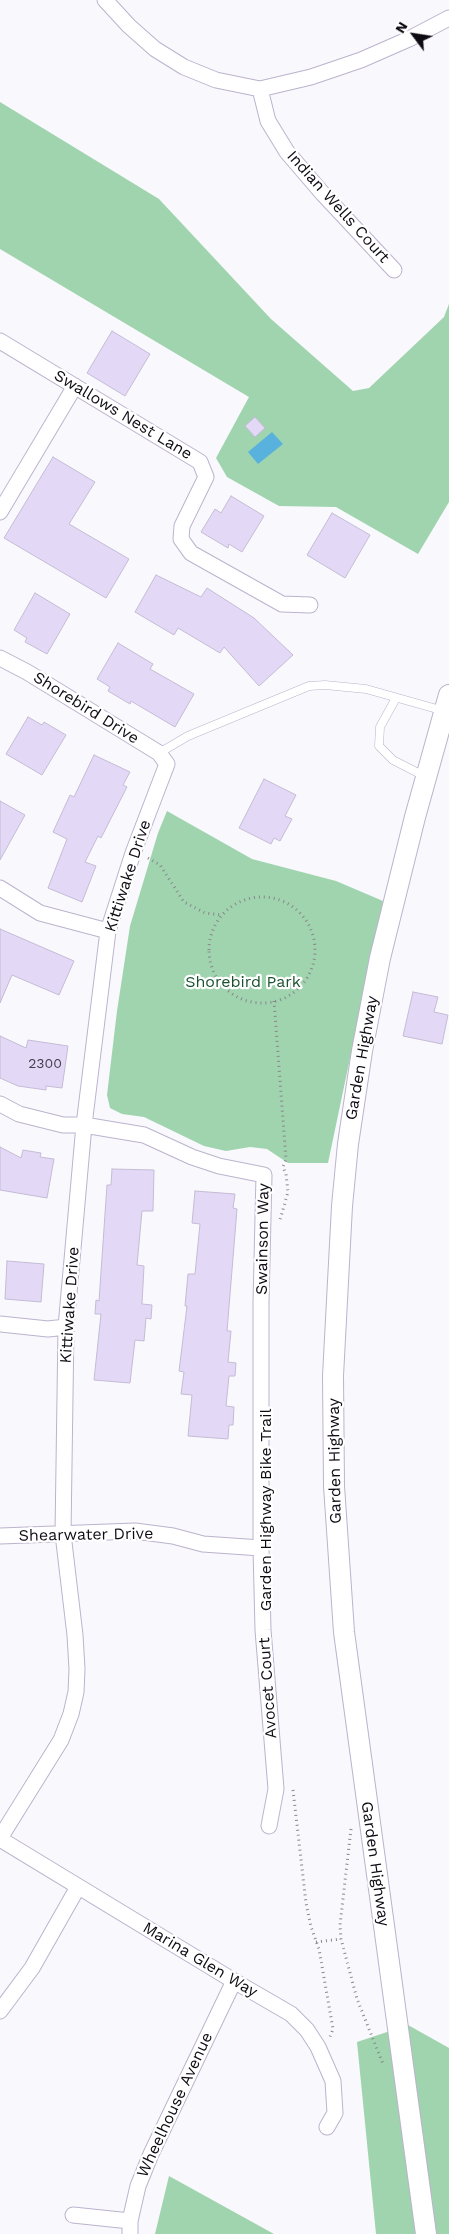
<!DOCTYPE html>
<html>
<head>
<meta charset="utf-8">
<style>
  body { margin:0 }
  #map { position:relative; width:449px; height:2234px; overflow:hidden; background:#f9f8fd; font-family:"Work Sans",sans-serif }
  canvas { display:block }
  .north { position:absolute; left:389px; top:10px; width:50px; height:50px; -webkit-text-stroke:4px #fff; paint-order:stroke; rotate:301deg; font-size:14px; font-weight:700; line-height:20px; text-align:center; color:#0e0b13 }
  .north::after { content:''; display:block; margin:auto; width:18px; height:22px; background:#0e0b13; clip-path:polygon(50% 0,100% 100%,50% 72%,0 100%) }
</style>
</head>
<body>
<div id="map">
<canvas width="449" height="2234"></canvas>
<div class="north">N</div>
</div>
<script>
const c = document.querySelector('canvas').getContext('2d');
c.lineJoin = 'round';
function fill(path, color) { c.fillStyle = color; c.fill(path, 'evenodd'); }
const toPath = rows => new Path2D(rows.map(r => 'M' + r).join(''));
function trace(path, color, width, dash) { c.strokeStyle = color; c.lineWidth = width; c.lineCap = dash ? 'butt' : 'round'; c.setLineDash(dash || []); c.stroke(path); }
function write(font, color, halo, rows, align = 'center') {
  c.font = font + ' "Work Sans",sans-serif'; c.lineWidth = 4.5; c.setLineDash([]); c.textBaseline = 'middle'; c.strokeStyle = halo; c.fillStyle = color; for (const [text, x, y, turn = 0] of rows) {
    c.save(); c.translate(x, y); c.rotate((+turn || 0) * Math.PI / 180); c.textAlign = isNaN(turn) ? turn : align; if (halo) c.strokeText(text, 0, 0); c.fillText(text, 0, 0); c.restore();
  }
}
fill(toPath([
  [0,102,159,199,271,319,353,391,369,388,444,317,449,304,449,502,418,554,336,507,279,506,227,477,216,458,249,397,0,249],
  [167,811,252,859,336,881,383,901,328,1163,288,1163,267,1149,250,1147,226,1151,204,1146,144,1117,122,1114,110,1108,107,1095,117,1011,130,926,158,833],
  [408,2025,449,2048,449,2234,376,2234,357,2042],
  [169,2176,274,2234,155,2234]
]), '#9fd4ae');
fill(toPath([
  [272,432,283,444,258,464,248,452]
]), '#59b2de');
const building = toPath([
  [112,331,150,354,125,396,87,373,112,331],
  [255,417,265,428,255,437,245,426,255,417],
  [53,457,95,482,69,524,129,559,106,598,4,538,53,457],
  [231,496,264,516,242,552,229,544,228,548,201,532,215,509,221,513,231,496],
  [332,513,370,535,345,578,307,555,332,513],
  [156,575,201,597,207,588,254,618,293,655,259,686,224,647,220,653,178,628,174,635,135,612,156,575],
  [35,593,70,614,47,654,25,642,27,638,14,630,35,593],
  [118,643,153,664,150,669,194,694,175,727,131,701,130,704,108,691,110,687,97,679,118,643],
  [28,717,42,725,44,722,66,735,42,775,6,754,28,717],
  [94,755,130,772,123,785,127,787,101,838,98,836,85,862,96,866,82,902,48,888,67,839,53,832,70,795,74,797,94,755],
  [264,779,296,795,285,816,292,819,280,841,274,838,271,844,239,828,264,779],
  [0,801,25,815,0,860,0,801],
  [0,929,74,961,59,995,12,975,0,1003,0,929],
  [413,992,438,997,434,1012,448,1015,442,1044,403,1036,413,992],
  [0,1036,26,1048,28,1040,68,1046,62,1088,46,1086,46,1090,18,1086,0,1078,0,1036],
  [0,1147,21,1158,23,1150,41,1153,40,1157,54,1159,47,1198,0,1190,0,1147],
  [112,1169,154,1170,153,1211,142,1211,137,1265,144,1266,142,1304,152,1305,151,1319,146,1318,144,1341,135,1340,130,1383,94,1380,101,1314,95,1314,96,1300,99,1301,107,1185,111,1185,112,1169],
  [195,1191,235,1194,233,1208,237,1209,227,1331,231,1331,228,1362,236,1363,235,1376,229,1376,226,1406,234,1407,233,1425,229,1425,228,1439,188,1436,192,1395,181,1394,184,1372,179,1371,187,1306,185,1306,188,1274,195,1274,200,1224,192,1223,195,1191],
  [7,1261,44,1264,41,1302,5,1299,7,1261]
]);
fill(building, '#e3d9f7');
trace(building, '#c4bbd5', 1);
const service = toPath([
  [396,698,380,727,379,746,393,760,426,777],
  [159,753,188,736,309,686,325,685,366,689,444,711]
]);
const minor = toPath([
  [105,0,129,26,155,49,184,67,216,80,260,89,311,77,361,60,409,39,449,18],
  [260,89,268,121,287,152,323,194,394,270],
  [0,341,200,462,206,477,182,526,181,539,191,553,282,604,310,605],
  [0,512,75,386],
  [0,658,27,672,159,753,167,764,133,853,108,931,84,1125,66,1327,63,1534,75,1635,77,1669,76,1692,71,1714,61,1740,0,1838],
  [0,888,40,913,108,931],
  [0,1104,19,1114,63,1125,84,1125,144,1135,192,1157,219,1166,264,1175,261,1303,261,1548,263,1630,276,1789,269,1826],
  [0,1324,48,1329,66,1327],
  [0,1536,135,1531,173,1536,203,1544,261,1548],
  [0,1839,234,1981,291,2014,307,2030,318,2047,333,2081,335,2113,327,2127],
  [0,2011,32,1968,78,1887],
  [73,2215,130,2221],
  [130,2234,130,2221,138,2186,151,2154,234,1981]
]);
const secondary = toPath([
  [426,2234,344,1632,334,1486,333,1376,342,1206,348,1144,362,1051,380,958,415,817,449,695]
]);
trace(service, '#bcb3cd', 9);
trace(minor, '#bcb3cd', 17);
trace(secondary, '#bcb3cd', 22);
trace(toPath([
  [148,858,160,865,184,902,205,913,222,915],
  '209 950a53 53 0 1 1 106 0a53 53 0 1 1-106 0Z',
  [274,1001,286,1159,283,1167,286,1174,288,1192,280,1220],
  [293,1790,306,1903,311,1927,319,1949,333,2029,330,2037],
  [351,1829,340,1925,341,1939,357,1999,383,2064],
  [316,1942,341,1939]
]), '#89878d', 3, [1, 4]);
trace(service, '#fff', 8);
trace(minor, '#fff', 15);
trace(secondary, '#fff', 20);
write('14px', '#433e4c', null, [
  ["2300",45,1064]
]);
write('16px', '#0e0b13', '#fff', [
  ["Indian Wells Court",338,207,48],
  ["Swallows Nest Lane",123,415,31],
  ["Shorebird Drive",86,708,32],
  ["Kittiwake Drive",128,876,-72],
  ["Garden Highway",362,1058,-80],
  ["Swainson Way",263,1239,-89],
  ["Kittiwake Drive",70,1305,-86],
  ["Garden Highway",335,1461,-91],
  ["Garden Highway Bike Trail",266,1510,-90],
  ["Shearwater Drive",86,1535,-1],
  ["Avocet Court",268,1688,-94],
  ["Garden Highway",375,1864,82],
  ["Marina Glen Way",200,1960,31],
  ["Wheelhouse Avenue",175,2105,-65]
]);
write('16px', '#1b5331', '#fff', [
  ["Shorebird Park",243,982]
]);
</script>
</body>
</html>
